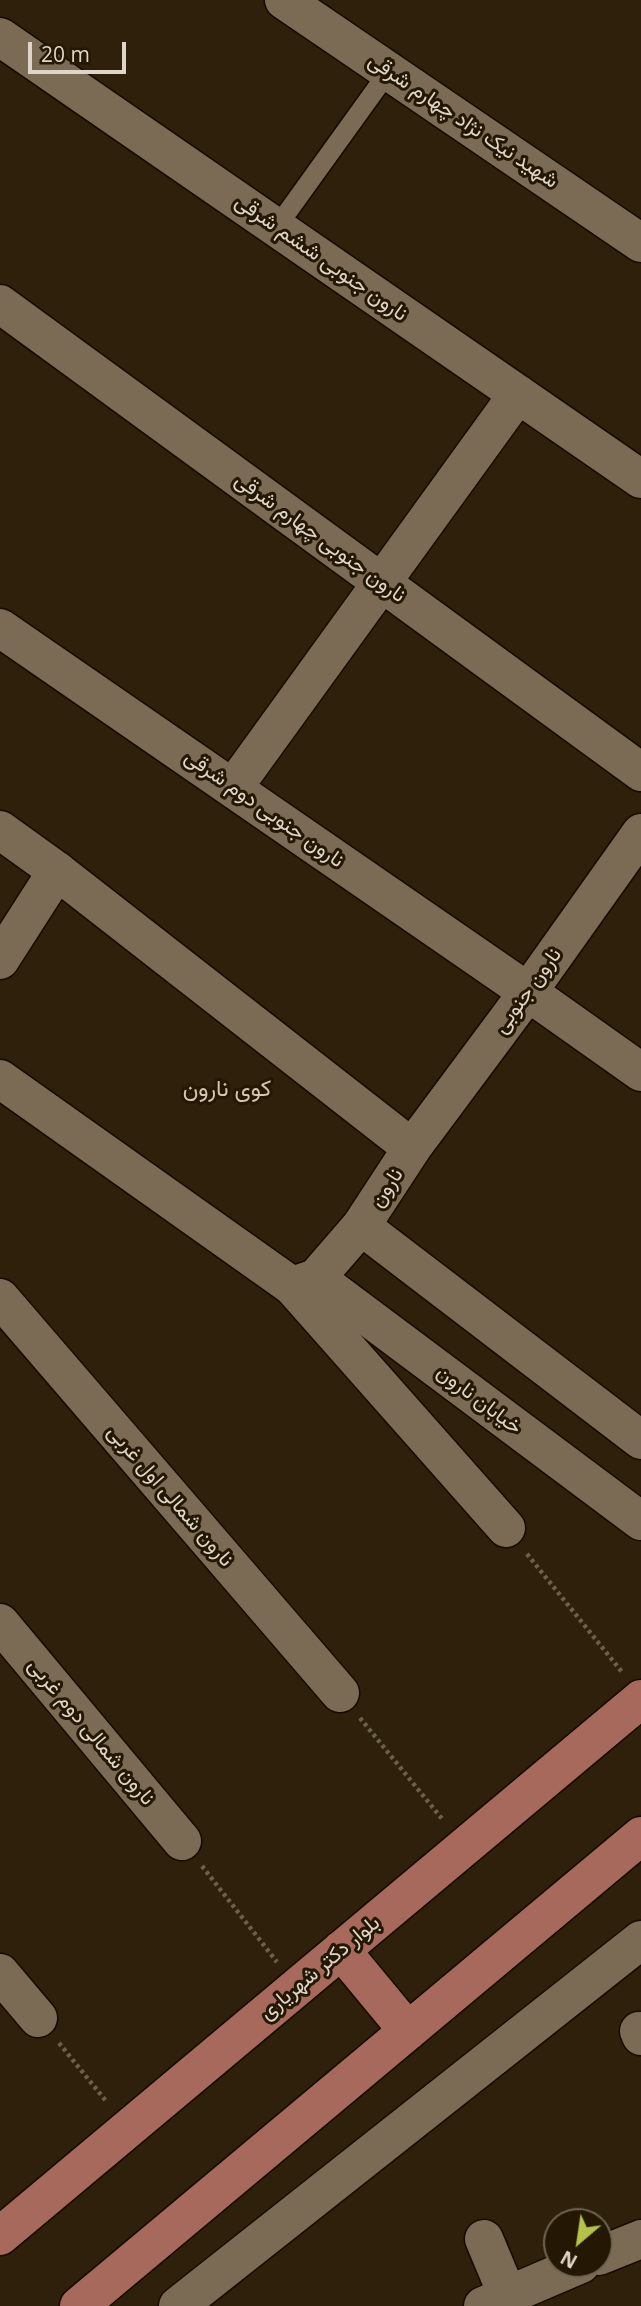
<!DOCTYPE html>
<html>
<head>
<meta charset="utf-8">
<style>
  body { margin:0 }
  #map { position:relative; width:641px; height:2306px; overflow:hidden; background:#2e200b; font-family:"Open Sans",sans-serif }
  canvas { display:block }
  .north { position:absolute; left:543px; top:2208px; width:70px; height:70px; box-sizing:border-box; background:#241703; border:2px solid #6e6352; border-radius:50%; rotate:209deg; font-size:19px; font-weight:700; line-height:28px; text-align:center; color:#ded5c8 }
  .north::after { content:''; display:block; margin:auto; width:24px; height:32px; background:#b4c24a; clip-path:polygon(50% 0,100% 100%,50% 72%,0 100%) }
  .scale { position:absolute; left:28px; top:42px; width:98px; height:32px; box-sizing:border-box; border:4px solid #ded5c8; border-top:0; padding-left:9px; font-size:21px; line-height:24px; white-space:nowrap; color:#ded5c8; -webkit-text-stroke:5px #241703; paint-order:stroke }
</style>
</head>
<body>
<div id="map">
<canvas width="641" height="2306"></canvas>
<div class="north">N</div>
<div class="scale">20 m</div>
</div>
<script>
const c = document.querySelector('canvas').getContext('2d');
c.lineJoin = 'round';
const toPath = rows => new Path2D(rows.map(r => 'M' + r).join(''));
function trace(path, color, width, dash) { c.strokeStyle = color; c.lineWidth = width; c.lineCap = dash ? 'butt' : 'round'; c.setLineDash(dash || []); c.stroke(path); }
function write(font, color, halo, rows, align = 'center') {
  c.font = font + ' "Open Sans",Vazirmatn,sans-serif'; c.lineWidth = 6; c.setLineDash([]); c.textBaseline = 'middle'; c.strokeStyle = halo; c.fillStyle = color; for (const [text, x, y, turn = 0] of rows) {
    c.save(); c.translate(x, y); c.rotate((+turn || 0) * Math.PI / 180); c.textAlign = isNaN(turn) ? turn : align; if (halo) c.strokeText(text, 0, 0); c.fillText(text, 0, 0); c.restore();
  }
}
const service = toPath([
  [276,228,389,71]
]);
const minor = toPath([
  [0,37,641,479],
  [0,304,641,772],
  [0,628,528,992,641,1072],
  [233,788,518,394],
  [292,1286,506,1528],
  [0,1298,340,1693],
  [0,1623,182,1841],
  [0,1973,38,2018],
  [639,2031,641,2036],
  [484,2239,512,2306],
  [599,2256,641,2239],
  [178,2306,641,1940],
  [483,2306,581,2264]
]);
const tertiary = toPath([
  [284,0,641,243],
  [0,960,57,871,412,1148,361,1226,316,1278,292,1286,0,1079],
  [412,1148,528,992,641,833]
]);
const secondary = toPath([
  [0,830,57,871],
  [361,1226,641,1440],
  [316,1278,641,1521]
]);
const primary = toPath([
  [341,1950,408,2031],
  [0,2236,641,1699],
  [79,2306,641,1836]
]);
trace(service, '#160a00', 22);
trace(minor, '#160a00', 41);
trace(tertiary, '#160a00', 41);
trace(secondary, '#160a00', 41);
trace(primary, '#160a00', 41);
trace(toPath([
  [527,1554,622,1672],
  [360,1718,443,1820],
  [202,1866,277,1962],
  [59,2043,106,2101]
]), '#6b5f4d', 4.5, [3.5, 3.5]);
trace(service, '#7b6b54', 19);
trace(minor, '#7b6b54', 38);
trace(tertiary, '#7b6b54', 38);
trace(secondary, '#7b6b54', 38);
trace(primary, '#a6695c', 38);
write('21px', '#ded5c8', '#241703', [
  ["شهید نیک نژاد چهارم شرقی",463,121,34],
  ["نارون جنوبی ششم شرقی",321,258,35],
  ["نارون جنوبی چهارم شرقی",320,538,36],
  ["نارون جنوبی دوم شرقی",264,809,35],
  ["نارون جنوبی",528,991,-54],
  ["نارون",387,1188,-57],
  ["خیابان نارون",479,1400,37],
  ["نارون شمالی اول غربی",170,1496,49],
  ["نارون شمالی دوم غربی",91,1732,50],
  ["بلوار دکتر شهریاری",320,1968,-40]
]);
write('23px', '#d7c6ac', '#241703', [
  ["کوی نارون",227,1089]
]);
</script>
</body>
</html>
